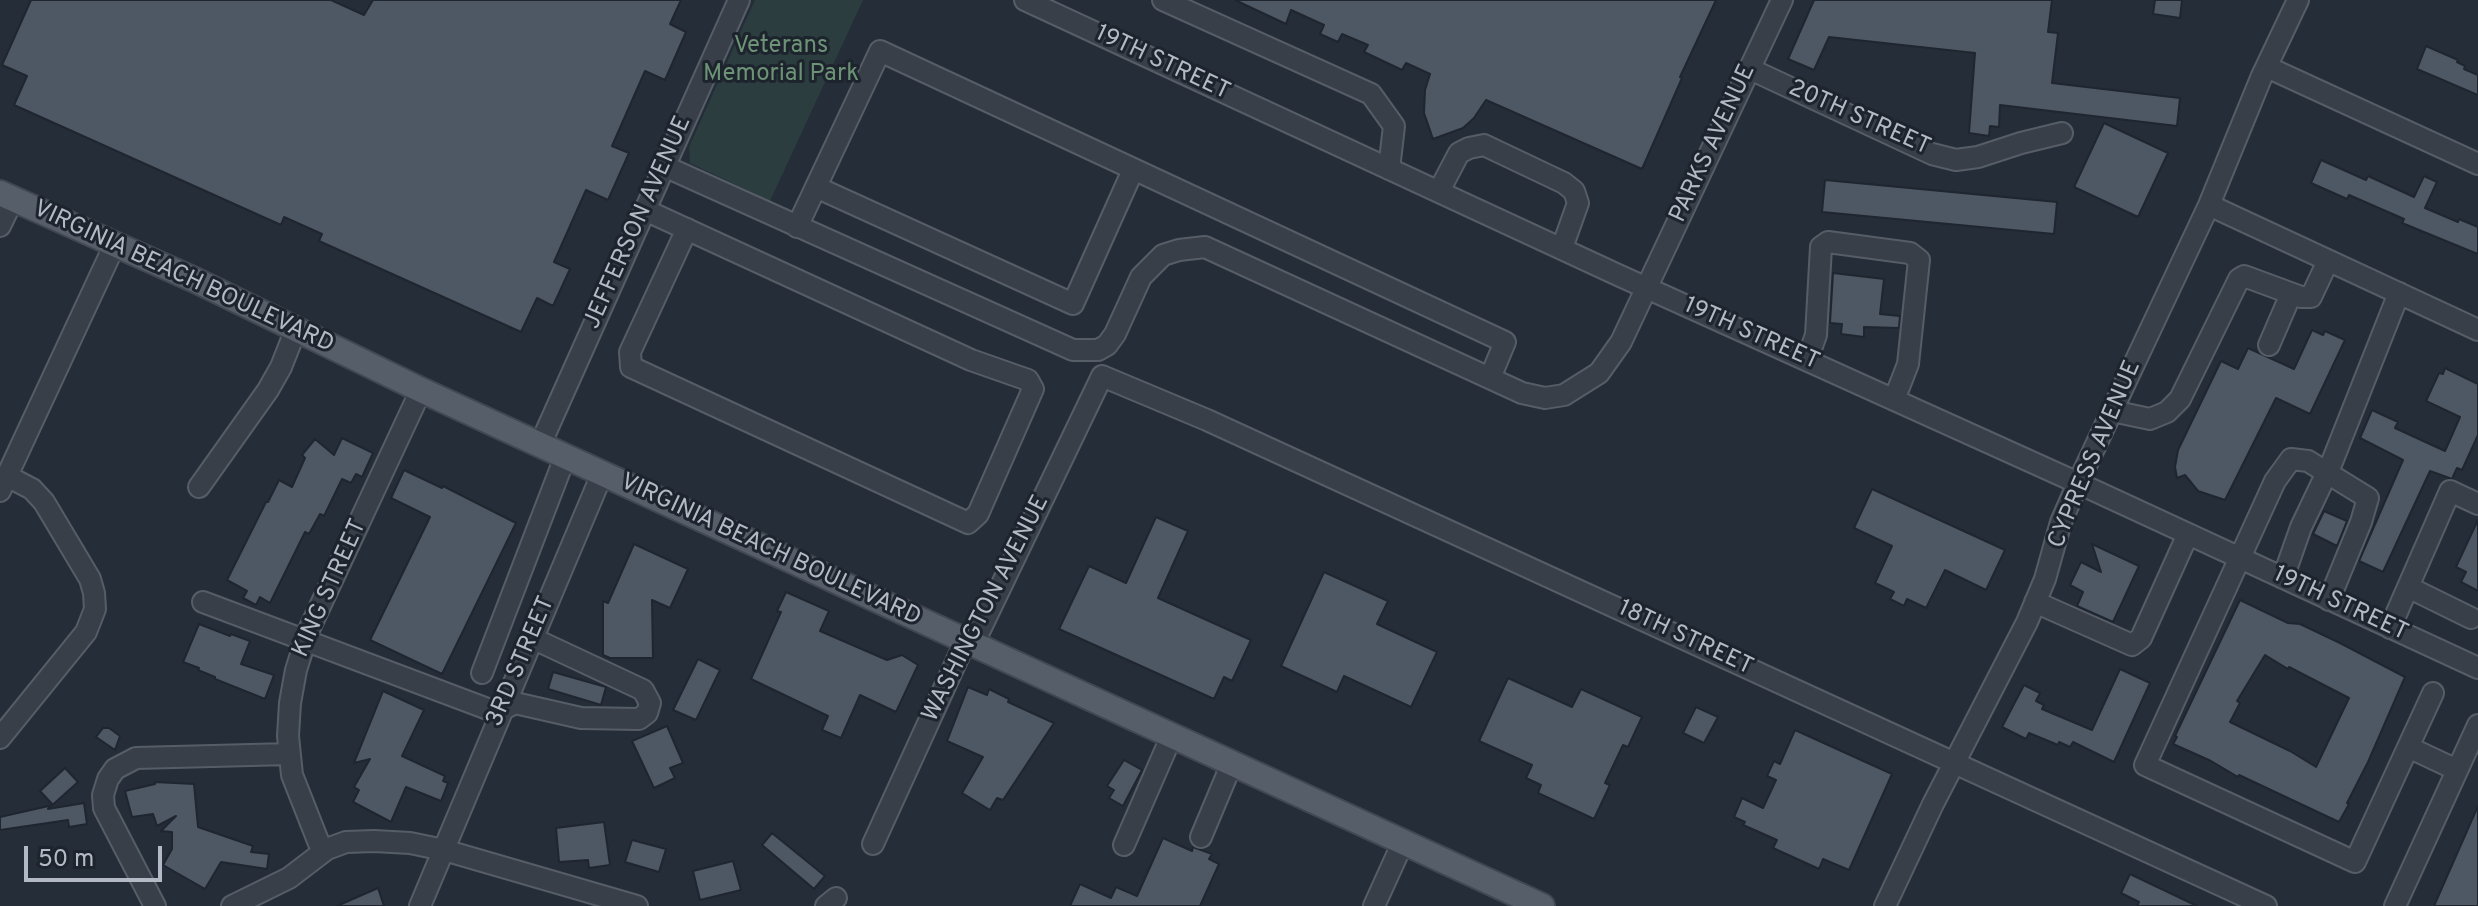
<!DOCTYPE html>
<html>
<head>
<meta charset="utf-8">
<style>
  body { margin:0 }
  #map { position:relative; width:2478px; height:906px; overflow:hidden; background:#252d38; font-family:Overpass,sans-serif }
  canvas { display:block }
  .scale { position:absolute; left:24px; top:846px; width:138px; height:36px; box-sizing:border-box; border:4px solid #b4bac5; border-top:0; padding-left:10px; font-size:24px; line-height:28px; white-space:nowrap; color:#b4bac5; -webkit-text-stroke:6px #1d242e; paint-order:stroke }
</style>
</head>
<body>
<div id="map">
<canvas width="2478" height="906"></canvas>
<div class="scale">50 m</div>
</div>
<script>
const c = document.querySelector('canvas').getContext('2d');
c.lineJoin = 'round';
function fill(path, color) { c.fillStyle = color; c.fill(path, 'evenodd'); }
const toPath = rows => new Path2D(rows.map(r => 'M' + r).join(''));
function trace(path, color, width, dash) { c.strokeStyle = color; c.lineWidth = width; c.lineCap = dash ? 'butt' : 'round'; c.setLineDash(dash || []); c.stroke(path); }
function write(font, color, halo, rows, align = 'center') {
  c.font = font + ' Overpass,sans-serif'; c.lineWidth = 6; c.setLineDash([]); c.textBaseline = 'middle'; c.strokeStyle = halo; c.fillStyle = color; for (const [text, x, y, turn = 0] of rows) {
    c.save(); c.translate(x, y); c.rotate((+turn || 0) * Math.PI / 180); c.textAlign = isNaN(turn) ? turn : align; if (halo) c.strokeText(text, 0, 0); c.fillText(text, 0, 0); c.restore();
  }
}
fill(toPath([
  [755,0,863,0,770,201,690,163,689,147]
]), '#2b3d3e');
const building = toPath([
  [31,0,331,0,364,15,373,0,681,0,670,24,686,32,665,80,645,71,612,146,629,153,608,200,586,190,554,262,570,269,553,306,537,298,521,332,319,241,322,234,284,217,281,225,14,105,27,76,2,65,31,0],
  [1235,0,1716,0,1680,77,1682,78,1642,169,1486,100,1474,118,1463,128,1433,139,1424,113,1425,90,1430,74,1406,63,1402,70,1364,52,1368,45,1342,34,1338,42,1320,34,1324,25,1291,10,1286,24,1235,0],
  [1814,0,2052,0,2048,32,2058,33,2052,83,2180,98,2177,126,2000,105,1999,127,1990,126,1989,136,1969,133,1975,53,1829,37,1814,70,1788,59,1814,0],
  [2155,0,2182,0,2180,18,2153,14,2155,0],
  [2426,46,2458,60,2457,62,2465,66,2464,69,2478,75,2478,95,2417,69,2426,46],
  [2104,123,2168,153,2138,217,2074,187,2104,123],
  [2321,160,2366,180,2368,176,2414,197,2424,176,2437,182,2425,208,2458,222,2459,219,2478,227,2478,254,2402,223,2404,219,2349,195,2347,199,2311,183,2321,160],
  [1825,180,2057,202,2054,234,1822,212,1825,180],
  [1833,273,1884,279,1880,314,1900,316,1899,328,1864,327,1864,337,1841,334,1842,324,1830,323,1833,273],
  [2312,330,2323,335,2325,331,2345,340,2310,414,2276,398,2225,500,2198,491,2185,475,2177,478,2175,467,2178,450,2221,361,2238,369,2248,348,2294,369,2312,330],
  [2445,368,2478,384,2478,435,2462,470,2457,468,2452,479,2430,471,2383,572,2359,561,2403,460,2360,438,2372,410,2398,422,2395,428,2445,451,2460,417,2426,401,2439,373,2443,374,2445,368],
  [342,438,373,453,362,477,356,474,351,483,342,479,324,516,320,514,309,534,305,532,270,603,260,597,256,605,243,598,247,591,227,580,266,502,268,502,279,480,292,487,305,458,302,455,315,439,334,455,342,438],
  [404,470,442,488,443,486,516,523,442,674,370,640,430,517,391,498,404,470],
  [1872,489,2005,550,1986,590,1945,570,1926,608,1907,599,1904,606,1890,599,1894,592,1875,583,1892,546,1854,528,1872,489],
  [2324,511,2347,521,2337,546,2313,534,2324,511],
  [1156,517,1188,531,1158,598,1251,640,1232,681,1224,677,1214,699,1059,629,1089,566,1126,583,1156,517],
  [2478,520,2478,591,2461,582,2466,572,2456,567,2478,520],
  [634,544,688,569,670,608,652,600,653,658,610,658,603,655,603,601,608,603,634,544],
  [2092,544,2139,566,2113,622,2077,606,2083,592,2070,585,2081,562,2101,572,2092,544],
  [1324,572,1388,601,1377,624,1437,652,1411,707,1344,676,1337,692,1281,666,1324,572],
  [786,592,829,611,820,631,887,660,902,655,918,665,896,712,860,695,841,738,822,730,828,716,751,679,781,612,777,611,786,592],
  [2240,600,2288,623,2300,624,2340,643,2405,677,2368,762,2347,803,2349,804,2339,822,2239,775,2238,777,2211,761,2173,744,2177,737,2175,736,2240,600],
  [2265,655,2288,669,2289,667,2349,698,2316,767,2290,751,2230,722,2240,703,2237,701,2265,655],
  [199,624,230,636,231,634,250,641,241,664,274,675,265,699,215,679,215,677,198,670,199,668,183,662,199,624],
  [698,659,720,670,696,720,673,710,698,659],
  [2120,669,2150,683,2114,762,2073,742,2070,747,2059,742,2058,745,2029,733,2026,739,2002,727,2024,685,2040,693,2036,701,2044,705,2042,709,2092,730,2120,669],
  [553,672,606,687,601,705,548,689,553,672],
  [1508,678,1572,707,1581,689,1642,717,1628,747,1623,745,1605,783,1610,785,1594,819,1538,793,1541,785,1526,778,1532,765,1479,741,1508,678],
  [968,687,987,695,989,689,1009,699,1008,702,1054,723,1003,800,997,798,990,810,962,793,983,757,947,741,968,687],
  [383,691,424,710,402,756,445,776,443,781,448,783,441,801,406,787,391,822,353,802,359,790,354,787,370,759,354,763,383,691],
  [1696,707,1718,717,1704,743,1683,733,1696,707],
  [667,726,683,763,670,768,675,778,654,788,632,741,667,726],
  [103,728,109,728,120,736,115,750,96,737,103,728],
  [1795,730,1892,774,1849,870,1823,859,1819,869,1773,848,1777,840,1743,825,1745,822,1734,817,1742,798,1763,808,1776,780,1767,776,1774,761,1780,764,1795,730],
  [1124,760,1142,770,1123,806,1109,798,1114,790,1107,786,1124,760],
  [65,768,78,782,48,809,84,803,87,824,69,827,68,820,0,830,0,817,53,805,40,791,65,768],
  [155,782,194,784,198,827,253,846,251,852,269,854,267,869,221,862,205,889,163,865,172,849,172,832,161,831,176,816,157,826,153,814,132,817,125,791,155,784,155,782],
  [2478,806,2478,906,2434,906,2478,806],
  [604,822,610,865,589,868,588,860,559,862,556,828,604,822],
  [772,833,825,876,814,889,762,845,772,833],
  [1163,838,1192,851,1193,847,1212,854,1209,859,1219,864,1200,906,1070,906,1080,884,1111,898,1116,887,1137,896,1163,838],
  [632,840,666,849,659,872,625,862,632,840],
  [733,861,741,890,700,900,693,871,733,861],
  [2130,874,2197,906,2137,906,2139,902,2121,893,2130,874],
  [378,888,384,906,337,906,378,888]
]);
fill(building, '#4e5764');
trace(building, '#1f2630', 2);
const minor = toPath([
  [1025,0,1618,275,2078,483,2478,668],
  [1163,0,1371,94,1394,126,1389,169],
  [2267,67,2478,164],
  [1750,69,1932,154,1956,160,1978,157,2021,143,2062,133],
  [664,166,1073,350,1098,350,1107,345,1115,334,1141,277,1163,255,1179,250,1205,247,1522,393,1545,398,1564,395,1599,373,1621,342,1782,0],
  [816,187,1073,304,1133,170],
  [1439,191,1459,153,1469,148,1484,145,1564,183,1574,191,1578,203,1562,248],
  [2209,205,2478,330],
  [645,210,971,360,1028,380,1033,389,978,514,968,523,631,367,630,352,687,229],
  [0,226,13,199],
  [797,227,880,51,1505,342,1490,378],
  [2269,345,2291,294],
  [1807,360,1816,335,1821,247,1828,242,1910,253,1919,260,1908,364,1894,400],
  [2112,411,2150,419,2167,412,2180,399,2239,279,2244,276,2301,297,2311,297,2328,261],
  [540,445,739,0],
  [199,487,268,390,281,367,296,329],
  [0,491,115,244],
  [2283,578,2301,527,2332,462,2399,293],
  [2408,587,2471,618],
  [2329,600,2361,522,2368,498,2308,461,2291,459,2275,481,2145,765,2355,862,2433,693],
  [203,602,493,711,502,710,515,703,581,718,639,719,647,713,650,703,643,690,532,638],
  [2035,602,2132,645,2141,638,2188,534],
  [2390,628,2450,491,2478,504],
  [482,673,565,457],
  [0,738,86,632,95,609,94,593,90,579,44,502,32,489,7,476],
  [2408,747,2457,770],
  [1201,837,1232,763],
  [873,844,962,649,978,634,1102,376,1207,420,2266,906],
  [1124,845,1172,735],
  [322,851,292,775,288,736,290,703,296,670,308,632,421,390],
  [155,906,104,808,103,795,108,779,115,769,136,758,289,754],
  [232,906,289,878,327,849,346,842,374,841,410,843,444,850,637,906],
  [420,906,602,474],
  [826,906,836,898],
  [1374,906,1403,842],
  [1885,906,1933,804,2027,622,2045,579,2061,522,2078,483,2209,205,2261,78,2298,0],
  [2395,906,2478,725]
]);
const major = toPath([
  [0,193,195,280,421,390,1542,906]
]);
trace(minor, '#565d67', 24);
trace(major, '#414852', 28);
trace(minor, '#383f49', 20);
trace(major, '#565e69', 24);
write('24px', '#6d9376', '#1d242e', [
  ["Veterans",781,47],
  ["Memorial Park",781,75]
]);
write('24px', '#b4bac5', '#1d242e', [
  ["19TH STREET",1162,64,25],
  ["20TH STREET",1859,119,24],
  ["PARKS AVENUE",1714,144,-65],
  ["JEFFERSON AVENUE",639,223,-66],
  ["VIRGINIA BEACH BOULEVARD",183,278,25],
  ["19TH STREET",1751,335,24],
  ["CYPRESS AVENUE",2096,455,-67],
  ["VIRGINIA BEACH BOULEVARD",770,551,25],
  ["KING STREET",331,589,-66],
  ["19TH STREET",2340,605,25],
  ["WASHINGTON AVENUE",987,609,-63],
  ["18TH STREET",1685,639,25],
  ["3RD STREET",522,662,-67]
]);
</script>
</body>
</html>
